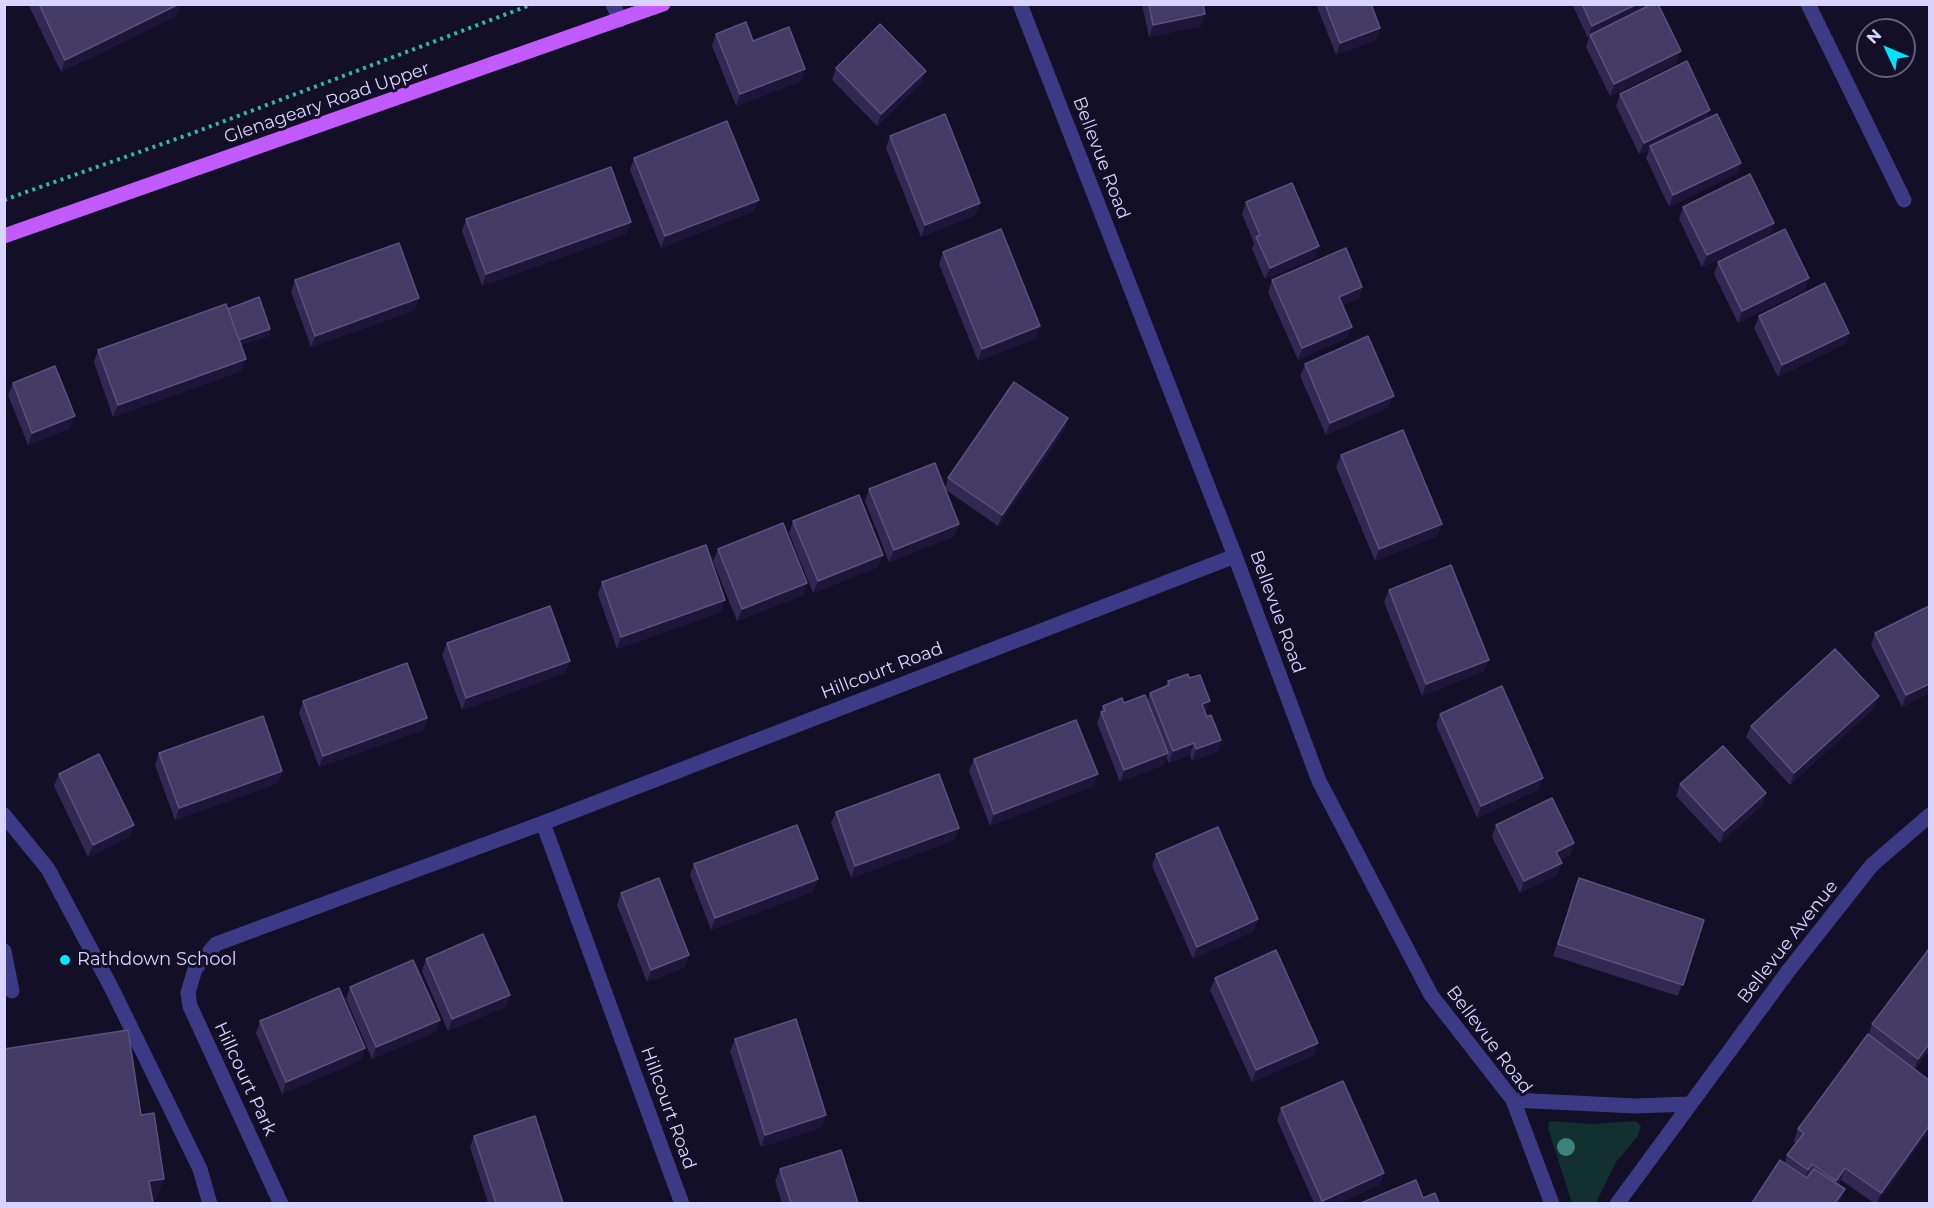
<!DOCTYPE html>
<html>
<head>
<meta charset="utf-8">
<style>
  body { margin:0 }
  #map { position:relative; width:1934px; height:1208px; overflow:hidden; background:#130f26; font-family:Montserrat,sans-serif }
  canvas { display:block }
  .frame { position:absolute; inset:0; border:6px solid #d9d4ff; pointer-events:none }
  .north { position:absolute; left:1856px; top:18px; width:60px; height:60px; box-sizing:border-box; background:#130f26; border:2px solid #625e7d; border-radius:50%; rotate:314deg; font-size:16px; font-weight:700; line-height:24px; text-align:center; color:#d9d4ff }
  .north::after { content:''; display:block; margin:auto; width:21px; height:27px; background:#00e5ff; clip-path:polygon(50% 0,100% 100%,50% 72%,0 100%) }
</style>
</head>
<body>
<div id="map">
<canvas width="1934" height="1208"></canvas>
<div class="frame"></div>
<div class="north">N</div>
</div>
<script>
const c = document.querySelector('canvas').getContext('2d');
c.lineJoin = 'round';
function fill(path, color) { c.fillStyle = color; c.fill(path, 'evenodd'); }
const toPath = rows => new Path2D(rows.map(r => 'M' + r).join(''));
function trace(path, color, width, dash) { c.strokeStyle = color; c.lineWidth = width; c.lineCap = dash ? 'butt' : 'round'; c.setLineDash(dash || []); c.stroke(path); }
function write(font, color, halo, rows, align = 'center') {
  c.font = font + ' Montserrat,sans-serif'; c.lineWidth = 6; c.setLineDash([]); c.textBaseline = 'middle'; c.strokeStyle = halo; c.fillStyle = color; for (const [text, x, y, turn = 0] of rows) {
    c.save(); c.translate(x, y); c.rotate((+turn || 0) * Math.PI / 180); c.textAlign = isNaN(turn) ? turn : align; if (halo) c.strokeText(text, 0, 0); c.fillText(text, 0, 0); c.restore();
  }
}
fill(toPath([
  [1549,1121,1592,1124,1636,1121,1641,1126,1638,1136,1616,1162,1596,1203,1572,1203,1548,1128]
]), '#12302f');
trace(toPath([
  [4,200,193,133,533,4]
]), '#2fb8b0', 4, [3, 4.5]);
trace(toPath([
  [613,4,620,20],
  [1020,4,1235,556,1319,781,1431,995,1513,1100,1552,1204],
  [1808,4,1904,200],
  [4,815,48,869,112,989,200,1169,210,1204],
  [543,823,682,1204],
  [4,951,12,991],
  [1513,1100,1635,1106,1689,1104],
  [281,1204,190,1006,188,993,195,969,216,944,543,823,1235,556],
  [1617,1204,1789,970,1872,865,1930,815]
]), '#3d3a85', 15);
trace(toPath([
  [4,236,663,4]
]), '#c25bff', 15);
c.fillStyle = '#3d827b';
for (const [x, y] of [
  [1566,1147]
]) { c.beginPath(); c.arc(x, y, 9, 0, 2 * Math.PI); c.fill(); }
fill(toPath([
  [28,4,180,4,176,16,61,72],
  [1142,4,1203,4,1201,26,1149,37],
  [1316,4,1371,4,1376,40,1336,55],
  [1572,4,1658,4,1676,63,1610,96,1586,47,1589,37,1588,38],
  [716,34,753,41,801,81,736,106,712,46],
  [836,68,921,83,877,126,832,80],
  [1620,94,1707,119,1741,163,1736,174,1669,207,1646,158,1649,150,1639,154,1616,106],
  [890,136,976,215,921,237,886,148],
  [634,158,754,211,661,248,630,170],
  [1246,202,1315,258,1265,279,1252,249,1254,243,1242,214],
  [1683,207,1774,223,1770,235,1702,267,1679,219],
  [466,219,631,222,626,234,482,286,462,231],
  [943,252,1036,338,978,361,939,264],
  [1718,262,1805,290,1738,323,1714,274],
  [295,280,415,310,311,347,291,292],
  [1272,280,1362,287,1358,299,1342,305,1347,338,1298,360,1268,292],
  [228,309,270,329,268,336,241,345,241,371,113,417,94,362,98,350],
  [1759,316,1849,333,1845,344,1778,377,1754,328],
  [1305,364,1389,407,1326,435,1300,376],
  [13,383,70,428,28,445,8,395],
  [1068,418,1064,430,998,526,946,490,955,536,889,562,865,501,869,489,945,488,948,478],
  [1341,455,1442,524,1437,536,1375,561,1336,467],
  [793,521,883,555,878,567,813,593,789,533],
  [718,549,803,595,737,621,713,561],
  [602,582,721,612,617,649,598,594],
  [1389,590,1489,660,1484,671,1422,696,1384,602],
  [1875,633,1929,693,1902,707,1871,645],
  [447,643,570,661,565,673,462,710,442,655],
  [1189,678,1210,701,1205,713,1207,717,1221,740,1217,752,1192,761,1190,755,1169,763,1166,757,1163,765,1120,782,1097,723,1103,706,1147,701,1150,693,1165,687,1168,681],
  [1879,696,1874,708,1790,785,1746,737,1751,726],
  [303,701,427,718,423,730,319,767,299,713],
  [1440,714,1538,790,1477,818,1436,725],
  [159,753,282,771,278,783,175,820,155,765],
  [974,759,1098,774,1093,786,990,826,969,771],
  [59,774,129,837,88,857,54,786],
  [1680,784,1766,793,1762,805,1720,843,1676,796],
  [836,812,959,828,954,840,851,878,831,823],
  [1496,825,1574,843,1570,855,1560,860,1557,875,1520,893,1492,837],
  [1156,854,1254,931,1193,959,1152,866],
  [694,864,814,891,711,930,690,875],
  [1575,890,1704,920,1678,996,1553,956],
  [621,893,689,955,685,967,647,982,617,905],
  [1929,949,1929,1055,1927,1053,1915,1069,1929,1080,1878,1203,1874,1203,1841,1180,1838,1185,1845,1189,1840,1201,1785,1163,1787,1155,1796,1143,1794,1141,1798,1129,1869,1034,1872,1024],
  [426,959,510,995,505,1007,448,1031,422,971],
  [1215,978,1314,1055,1252,1082,1210,990],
  [350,987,440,1020,435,1032,372,1059,346,999],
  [260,1021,361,1060,282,1094,256,1033],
  [735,1039,822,1127,761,1147,730,1051],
  [1281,1108,1380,1185,1339,1203,1314,1203,1277,1120],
  [474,1136,563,1203,488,1203,470,1147],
  [780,1169,858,1203,782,1203,775,1181]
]), '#312854');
fill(toPath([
  [179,4,180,4,176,16,61,72,65,60],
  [1637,4,1656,4,1590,35,1588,38,1592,26],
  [1205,14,1201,26,1149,37,1153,25],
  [1380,28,1376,40,1336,55,1340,43],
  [1681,51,1676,63,1610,96,1614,84],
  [805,69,801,81,736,106,740,94],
  [926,71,921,83,877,126,881,114],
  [1710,110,1706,122,1650,146,1649,150,1639,154,1644,143],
  [1741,163,1736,174,1669,207,1673,195],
  [759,200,754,211,661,248,665,236],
  [980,203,976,215,921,237,925,225],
  [631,222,626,234,482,286,486,274],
  [1774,223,1770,235,1702,267,1707,255],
  [1319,246,1315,258,1265,279,1270,268],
  [1809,278,1805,290,1738,323,1742,311],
  [1362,287,1358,299,1334,309,1339,297],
  [419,298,415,310,311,347,315,336],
  [1040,326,1036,338,978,361,982,349],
  [1352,327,1347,338,1298,360,1302,348],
  [270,329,268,336,233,348,235,342],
  [1849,333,1845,344,1778,377,1782,365],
  [246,359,241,371,113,417,118,405],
  [1394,396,1389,407,1326,435,1330,423],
  [75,416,70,428,28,445,32,433],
  [1068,418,1064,430,998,526,1002,515],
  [959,524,955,536,889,562,894,550],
  [1442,524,1437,536,1375,561,1379,549],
  [883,555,878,567,813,593,818,581],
  [807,583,803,595,737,621,742,609],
  [725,600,721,612,617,649,621,637],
  [1489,660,1484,671,1422,696,1426,684],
  [570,661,565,673,462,710,466,698],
  [1929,684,1929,693,1902,707,1906,695],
  [1879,696,1874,708,1790,785,1794,773],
  [1210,701,1206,712,1198,716,1202,704],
  [427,718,423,730,319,767,323,756],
  [1221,740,1217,752,1192,761,1196,749],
  [1194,743,1190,755,1169,763,1173,751],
  [1168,753,1163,765,1120,782,1124,770],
  [282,771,278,783,175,820,179,808],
  [1098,774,1093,786,990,826,994,814],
  [1543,778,1538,790,1477,818,1481,806],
  [1766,793,1762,805,1720,843,1724,831],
  [134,825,129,837,88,857,93,845],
  [959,828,954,840,851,878,855,866],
  [1574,843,1570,855,1552,864,1556,852],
  [1562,863,1557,875,1520,893,1524,881],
  [818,879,814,891,711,930,715,918],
  [1258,919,1254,931,1193,959,1197,947],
  [689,955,685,967,647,982,651,970],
  [510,995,505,1007,448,1031,452,1019],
  [440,1020,435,1032,372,1059,376,1047],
  [1318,1043,1314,1055,1252,1082,1256,1070],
  [1929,1044,1927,1053,1914,1070,1918,1059],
  [365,1048,361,1060,282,1094,286,1082],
  [826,1115,822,1127,761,1147,765,1135],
  [1929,1126,1929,1132,1877,1203,1881,1193],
  [1812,1164,1807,1176,1804,1182,1808,1170],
  [1845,1168,1841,1180,1831,1193,1836,1181],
  [1384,1173,1380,1185,1339,1203,1322,1203,1322,1201],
  [164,1179,156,1200,141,1202,149,1181],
  [1845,1189,1840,1201,1839,1203,1835,1203]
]), '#1d163a');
const building = toPath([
  [39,4,179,4,65,60,39,4],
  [1149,4,1203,4,1205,14,1153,25,1149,4],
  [1325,4,1371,4,1380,28,1340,43,1325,4],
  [1582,4,1637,4,1592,26,1582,4],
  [1652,4,1658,4,1681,51,1614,84,1590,35,1652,4],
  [746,22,753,41,789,27,805,69,740,94,716,34,746,22],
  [880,24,926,71,881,114,836,68,880,24],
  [1687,61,1710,110,1644,143,1620,94,1687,61],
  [945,114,980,203,925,225,890,136,945,114],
  [1717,114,1741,163,1673,195,1650,146,1717,114],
  [727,121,759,200,665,236,634,158,727,121],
  [611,167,631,222,486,274,466,219,611,167],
  [1750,174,1774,223,1707,255,1683,207,1750,174],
  [1292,183,1319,246,1270,268,1256,237,1260,235,1246,202,1292,183],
  [1001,229,1040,326,982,349,943,252,1001,229],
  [1785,229,1809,278,1742,311,1718,262,1785,229],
  [399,243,419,298,315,336,295,280,399,243],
  [1346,248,1362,287,1339,297,1352,327,1302,348,1272,280,1346,248],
  [1825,283,1849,333,1782,365,1759,316,1825,283],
  [259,297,270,329,239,340,228,309,259,297],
  [226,304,246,359,118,405,98,350,226,304],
  [1368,336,1394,396,1330,423,1305,364,1368,336],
  [55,366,75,416,32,433,13,383,55,366],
  [1014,382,1068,418,1002,515,948,478,1014,382],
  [1403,430,1442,524,1379,549,1341,455,1403,430],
  [935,463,959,524,894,550,869,489,935,463],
  [859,495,883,555,818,581,793,521,859,495],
  [783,523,807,583,742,609,718,549,783,523],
  [706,545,725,600,621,637,602,582,706,545],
  [1451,565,1489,660,1426,684,1389,590,1451,565],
  [550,606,570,661,466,698,447,643,550,606],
  [1929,606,1929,684,1906,695,1875,633,1929,606],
  [1835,649,1879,696,1794,773,1751,726,1835,649],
  [407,663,427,718,323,756,303,701,407,663],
  [1188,674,1189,678,1200,675,1210,701,1202,704,1207,717,1211,715,1221,740,1196,749,1194,743,1173,751,1150,693,1169,685,1168,681,1188,674],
  [1502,686,1543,778,1481,806,1440,714,1502,686],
  [1145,695,1168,753,1124,770,1101,712,1105,711,1103,706,1122,698,1124,703,1145,695],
  [263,716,282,771,179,808,159,753,263,716],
  [1076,720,1098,774,994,814,974,759,1076,720],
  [1723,746,1766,793,1724,831,1680,784,1723,746],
  [99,754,134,825,93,845,59,774,99,754],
  [939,774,959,828,855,866,836,812,939,774],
  [1552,798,1574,843,1556,852,1562,863,1524,881,1496,825,1552,798],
  [797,825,818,879,715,918,694,864,797,825],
  [1218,827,1258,919,1197,947,1156,854,1218,827],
  [659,878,689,955,651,970,621,893,659,878],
  [1579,878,1704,920,1683,985,1558,944,1579,878],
  [483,934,510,995,452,1019,426,959,483,934],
  [1929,949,1929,1044,1918,1059,1872,1024,1929,949],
  [1276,950,1318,1043,1256,1070,1215,978,1276,950],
  [413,960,440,1020,376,1047,350,987,413,960],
  [339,988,365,1048,286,1082,260,1021,339,988],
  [796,1019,826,1115,765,1135,735,1039,796,1019],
  [128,1030,141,1115,154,1113,164,1179,149,1181,153,1203,4,1203,4,1049,128,1030],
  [1868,1034,1929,1080,1929,1126,1881,1193,1845,1168,1836,1181,1812,1164,1808,1170,1787,1155,1804,1133,1798,1129,1868,1034],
  [1343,1081,1384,1173,1322,1201,1281,1108,1343,1081],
  [535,1116,563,1203,496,1203,474,1136,535,1116],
  [841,1150,858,1203,791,1203,780,1169,841,1150],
  [1780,1160,1807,1178,1814,1169,1845,1189,1835,1203,1752,1203,1780,1160],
  [1416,1180,1423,1198,1435,1193,1439,1203,1361,1203,1416,1180]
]);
fill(building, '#433a66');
trace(building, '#5a527e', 1.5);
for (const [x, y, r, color] of [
  [65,960,6,"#00e5ff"]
]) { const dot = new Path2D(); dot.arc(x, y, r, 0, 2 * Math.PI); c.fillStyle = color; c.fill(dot); trace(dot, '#130f26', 2); }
write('18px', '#d9d4ff', '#130f26', [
  ["Glenageary Road Upper",327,103,-19],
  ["Bellevue Road",1101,158,69],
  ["Bellevue Road",1277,612,70],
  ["Hillcourt Road",882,671,-21],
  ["Bellevue Avenue",1788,942,-52],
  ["Bellevue Road",1489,1040,53],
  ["Hillcourt Park",245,1079,65],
  ["Hillcourt Road",668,1108,70]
]);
write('18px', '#d9d4ff', '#130f26', [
  ["Rathdown School",77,960]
], 'left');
</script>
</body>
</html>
